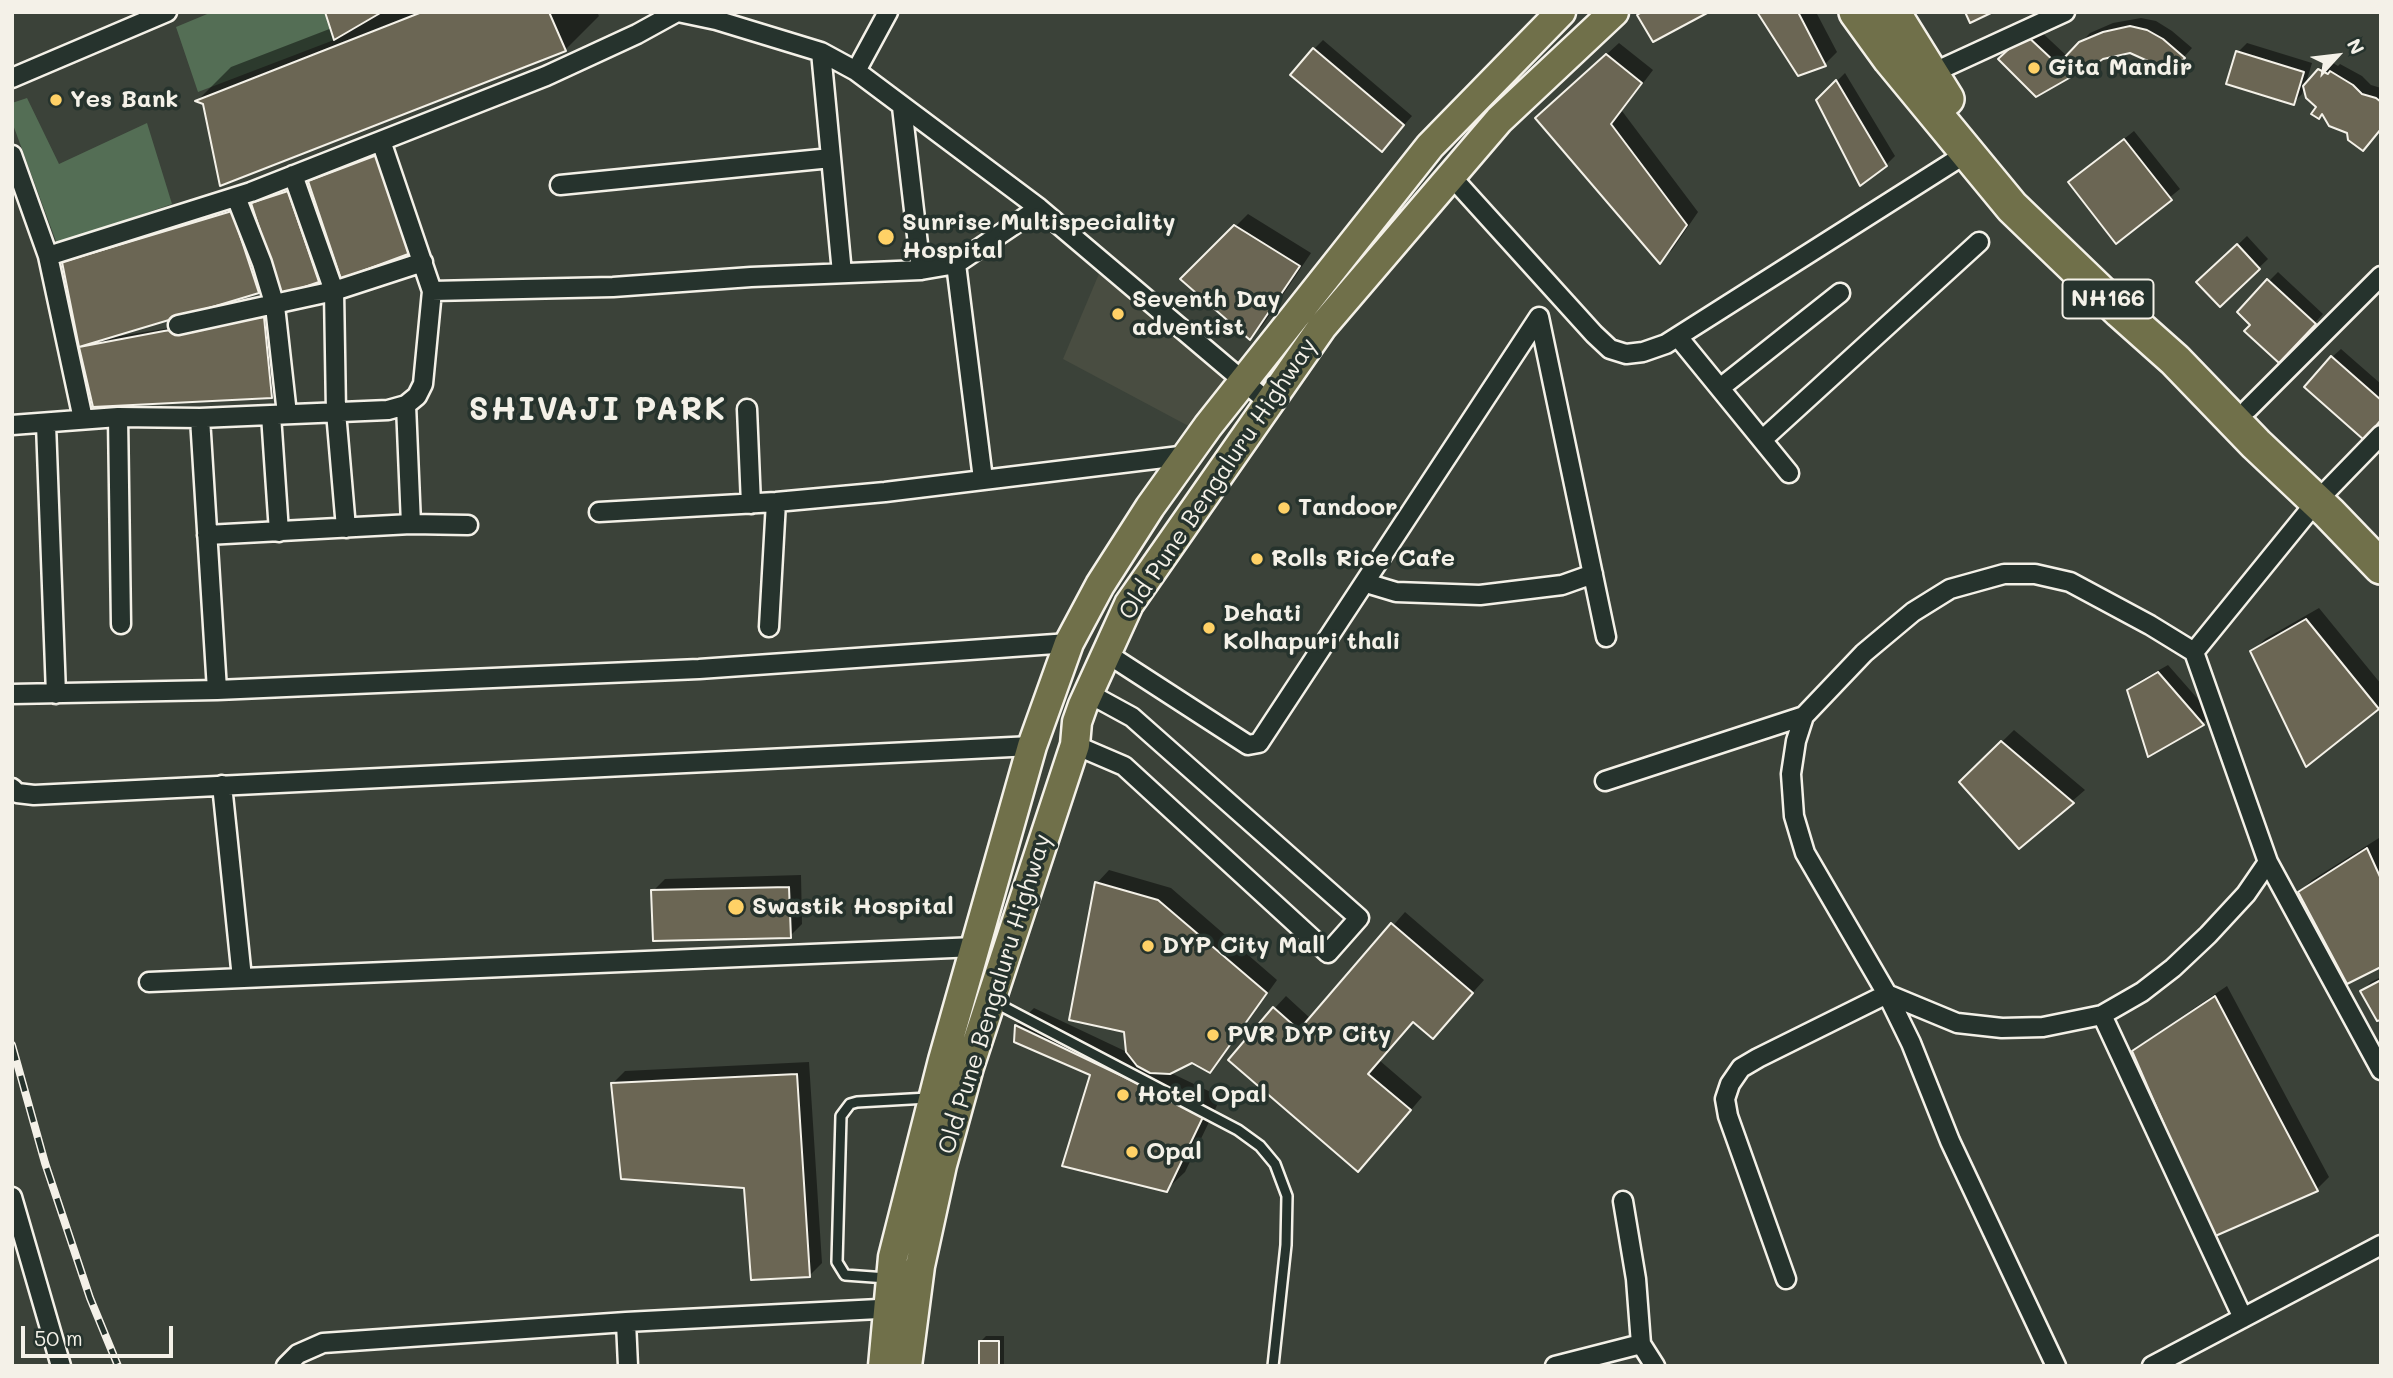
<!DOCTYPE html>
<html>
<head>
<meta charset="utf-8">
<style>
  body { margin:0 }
  #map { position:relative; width:2393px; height:1378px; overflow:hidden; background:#3b4239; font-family:Mali,sans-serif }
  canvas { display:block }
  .frame { position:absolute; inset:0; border:14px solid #f4f1e8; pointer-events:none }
  .north { position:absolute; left:2302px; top:21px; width:70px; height:70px; -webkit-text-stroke:5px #26332d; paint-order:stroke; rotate:63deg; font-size:19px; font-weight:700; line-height:28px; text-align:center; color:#f4f1e8 }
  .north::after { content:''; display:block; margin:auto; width:24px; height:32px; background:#f4f1e8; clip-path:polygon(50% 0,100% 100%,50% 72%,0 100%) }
  .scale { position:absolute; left:21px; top:1326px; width:152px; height:32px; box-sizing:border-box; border:4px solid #f4f1e8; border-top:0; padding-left:9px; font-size:21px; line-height:24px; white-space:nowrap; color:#f4f1e8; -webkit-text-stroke:5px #26332d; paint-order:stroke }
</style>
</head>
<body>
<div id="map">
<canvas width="2393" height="1378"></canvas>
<div class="frame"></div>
<div class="north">N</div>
<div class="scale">50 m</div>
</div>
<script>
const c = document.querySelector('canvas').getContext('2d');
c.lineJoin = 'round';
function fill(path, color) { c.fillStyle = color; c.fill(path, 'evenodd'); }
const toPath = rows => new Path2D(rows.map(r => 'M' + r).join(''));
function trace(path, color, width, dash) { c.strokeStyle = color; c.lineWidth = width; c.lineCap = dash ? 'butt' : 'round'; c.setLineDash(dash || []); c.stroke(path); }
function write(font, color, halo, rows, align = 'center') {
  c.font = font + ' Mali,sans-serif'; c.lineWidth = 7; c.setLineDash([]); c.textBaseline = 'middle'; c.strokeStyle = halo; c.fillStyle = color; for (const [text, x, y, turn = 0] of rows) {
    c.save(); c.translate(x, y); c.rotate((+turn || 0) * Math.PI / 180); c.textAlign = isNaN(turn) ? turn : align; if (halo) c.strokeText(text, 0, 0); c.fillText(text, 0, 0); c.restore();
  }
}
fill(toPath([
  [1101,269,1226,376,1196,430,1063,359]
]), '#494d41');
fill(toPath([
  [212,12,325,12,334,40,198,92,176,27],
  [27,98,59,164,147,123,172,204,57,244,12,122,12,103]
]), '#546e55');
fill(toPath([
  [327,12,597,12,599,16,565,50,204,103,198,100,231,67,332,28],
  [1759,12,1816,12,1837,52,1825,64,1799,74],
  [2141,18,2156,21,2172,31,2192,48,2184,57,2151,61,2130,51,2103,57,2078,67,2070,75,2036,95,2000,59,2035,26,2068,57,2090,33,2113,23],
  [1323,40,1412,116,1390,141,1314,49],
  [1619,43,1653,70,1622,111,1698,212,1672,250,1660,261,1550,106],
  [2247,43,2312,63,2305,86,2328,60,2338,66,2340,64,2362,76,2371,85,2381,88,2381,129,2363,149,2349,132,2319,107,2305,86,2302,94,2293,103,2238,52],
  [1845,73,1895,156,1886,165,1818,100],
  [2134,131,2180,189,2116,241,2080,174],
  [389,144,342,277,310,181,322,169],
  [290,189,320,278,318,281,276,274,259,292,120,333,120,336,269,312,277,391,272,397,94,406,63,263,82,244,250,194,253,203],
  [1248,214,1311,253,1262,326,1250,338,1183,279],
  [2247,236,2268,259,2220,305,2199,282],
  [2278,272,2323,314,2288,352,2253,325,2269,281],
  [2341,349,2381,384,2381,419,2332,357],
  [2319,608,2381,684,2381,705,2378,708,2252,652,2265,639],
  [2168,665,2212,715,2203,723,2150,755,2129,691,2138,682],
  [2014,730,2085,790,2019,847,1961,782],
  [2379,838,2381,840,2381,965,2300,892,2312,880],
  [1109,870,1171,888,1277,980,1221,1058,1209,1071,1192,1061,1169,1072,1221,1097,1185,1172,1166,1190,1093,1074,1016,1026,1034,1008,1127,1052,1126,1031,1097,883],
  [801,875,802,924,790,936,653,891,665,879],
  [1405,912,1484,980,1433,1037,1414,1020,1379,1060,1422,1097,1370,1158,1274,1009,1286,996,1311,1019],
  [2381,977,2381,1018,2362,991,2371,982],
  [2227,986,2329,1177,2317,1189,2134,1052,2147,1040],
  [809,1062,822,1263,810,1275,745,1187,613,1083,625,1071],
  [986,1336,1004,1336,1004,1366,981,1366,980,1342]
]), '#0007');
const building = toPath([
  [325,12,382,12,334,40,325,12],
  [422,12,549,12,566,51,220,186,203,104,195,101,422,12],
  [1642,12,1709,12,1653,42,1637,15,1642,12],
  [1757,12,1798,12,1826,66,1798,76,1757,12],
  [1965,12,1993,12,1970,23,1965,12],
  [2130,26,2147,30,2163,39,2185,58,2166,76,2150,62,2130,53,2103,59,2083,73,2063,59,2079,42,2103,32,2130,26],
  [2025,34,2071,77,2036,97,1998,59,2025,34],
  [1313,48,1404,125,1382,152,1290,75,1313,48],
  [2236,51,2304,72,2294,105,2226,84,2236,51],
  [1606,54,1642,83,1611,124,1687,225,1660,264,1535,118,1606,54],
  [2318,69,2328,74,2330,71,2353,85,2362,94,2376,98,2381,102,2381,129,2363,151,2348,140,2347,133,2329,126,2322,114,2319,119,2311,114,2316,107,2306,98,2303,86,2318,69],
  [1836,80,1887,166,1860,186,1816,100,1836,80],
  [2124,139,2172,200,2116,244,2068,182,2124,139],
  [377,155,411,253,341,279,308,181,377,155],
  [288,191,319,282,281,295,251,203,288,191],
  [232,211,259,293,79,347,62,262,232,211],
  [1234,225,1300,266,1250,340,1180,279,1234,225],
  [2237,244,2260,269,2220,307,2196,282,2237,244],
  [2267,279,2316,324,2279,363,2244,331,2250,325,2237,312,2267,279],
  [264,317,272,398,93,407,79,347,164,331,264,317],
  [2331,356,2381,400,2381,420,2364,440,2304,387,2331,356],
  [2306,619,2379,709,2306,767,2250,651,2306,619],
  [2158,672,2204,725,2148,757,2127,690,2158,672],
  [2001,741,2074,803,2019,849,1959,782,2001,741],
  [2367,848,2381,879,2381,967,2347,984,2298,892,2367,848],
  [1095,882,1158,900,1267,993,1210,1073,1192,1063,1170,1074,1150,1073,1137,1066,1126,1052,1124,1032,1069,1020,1095,882],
  [789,887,791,938,653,941,651,890,789,887],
  [1391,923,1473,993,1433,1039,1413,1022,1368,1074,1411,1110,1358,1172,1228,1060,1273,1007,1299,1030,1391,923],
  [2381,980,2381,1020,2377,1021,2360,991,2381,980],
  [2215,996,2318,1191,2213,1237,2132,1051,2215,996],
  [1015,1025,1204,1115,1167,1192,1062,1166,1090,1075,1014,1042,1015,1025],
  [797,1074,810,1277,751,1280,744,1188,621,1179,611,1083,797,1074],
  [979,1341,999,1341,999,1366,979,1366,979,1341]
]);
fill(building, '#6b6654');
trace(building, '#f4f1e8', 2);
const lane = toPath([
  [994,1002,1238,1130,1260,1146,1275,1164,1287,1196,1286,1245,1273,1366],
  [887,1278,845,1275,837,1262,841,1116,850,1104,857,1102,928,1098]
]);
const street = toPath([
  [678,12,716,20,821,52,856,71,1039,208,1268,402],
  [821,52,842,273],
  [856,71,888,12],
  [1930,74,2065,12],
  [12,78,167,12],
  [902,107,921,270],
  [12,155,48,256,83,419],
  [293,175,334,291,336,412,346,528],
  [1450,175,1594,334,1610,349,1626,354,1643,352,1666,344,1967,153],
  [560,185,831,158],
  [236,197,262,263,275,306,287,414],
  [48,256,251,192,546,76,637,34,677,12],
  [956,264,983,479],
  [432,291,613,287,751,277,921,270,956,264,1039,208],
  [1539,317,1606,637],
  [178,325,334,291,423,262],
  [1678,337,1789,473],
  [1720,388,1840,293],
  [406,405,411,524],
  [747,409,751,504],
  [2248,409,2381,276],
  [271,415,279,532],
  [118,417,121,624],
  [200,418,217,690],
  [46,424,56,694],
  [12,425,118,417,200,418,388,410,406,405,417,396,423,384,432,291,381,141],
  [2381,435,2316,502,2194,652,2268,862,2381,1070],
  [1762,440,1979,242],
  [599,512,776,502,885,492,1188,455],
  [207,535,411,524,468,525],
  [1366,583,1396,592,1480,595,1562,585,1593,574],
  [769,627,776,502],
  [1106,653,1248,745,1259,743,1539,317],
  [12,694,217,690,699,669,1069,643],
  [1075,745,1124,766,1328,953,1359,918,1132,717,1088,693],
  [1605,781,1804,716],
  [222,785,242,978],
  [12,788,17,793,34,795,1032,746],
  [149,982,976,947],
  [2102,1015,2243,1318],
  [12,1197,61,1366],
  [1623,1201,1636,1279,1641,1344],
  [1786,1279,1728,1116,1725,1099,1730,1084,1741,1068,1758,1058,1887,994,1805,853,1794,816,1791,774,1796,741,1804,716,1864,653,1913,612,1950,589,2004,574,2035,574,2070,582,2150,625,2194,652],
  [626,1322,628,1366],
  [286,1366,298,1354,323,1343,626,1322,898,1308],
  [1555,1366,1641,1344,1655,1366],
  [2056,1366,1950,1141,1911,1043,1887,994,1957,1023,2002,1028,2043,1027,2102,1015,2142,992,2173,968,2208,935,2246,894,2268,862],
  [2152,1366,2381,1245]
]);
const primary = toPath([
  [883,1366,893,1257,943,1060,1032,746,1069,643,1100,585,1150,507,1208,426,1430,146,1561,12],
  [907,1366,920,1266,942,1165,969,1067,1075,745,1077,722,1083,705,1129,604,1322,327,1499,120,1614,12]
]);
const highway = toPath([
  [1856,12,1890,59,2012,207,2120,311,2175,360,2256,444,2329,513,2381,567],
  [1893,12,1947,99]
]);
trace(lane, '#f4f1e8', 14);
trace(street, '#f4f1e8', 23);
trace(primary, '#f4f1e8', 33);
trace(highway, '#f4f1e8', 38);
trace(lane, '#26332d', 9);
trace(street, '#26332d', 18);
trace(primary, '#70704a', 28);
trace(highway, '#70704a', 33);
const rail = toPath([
  [12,1045,45,1163,90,1298,118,1366]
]);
trace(rail, '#f4f1e8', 8);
trace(rail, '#26332d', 5, [16]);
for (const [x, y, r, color] of [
  [2034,68,7,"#ffd166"],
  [56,100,7,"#ffd166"],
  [886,237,9,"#ffd166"],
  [1118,314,7,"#ffd166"],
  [1284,508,7,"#ffd166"],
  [1257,559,7,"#ffd166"],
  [1209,628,7,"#ffd166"],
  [736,907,9,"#ffd166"],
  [1148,946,7,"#ffd166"],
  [1213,1035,7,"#ffd166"],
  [1123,1095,7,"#ffd166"],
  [1132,1152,7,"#ffd166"]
]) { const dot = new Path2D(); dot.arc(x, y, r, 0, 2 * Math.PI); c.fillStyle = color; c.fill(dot); trace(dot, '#26332d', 2.5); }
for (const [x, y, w] of [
  [2108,299,91]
]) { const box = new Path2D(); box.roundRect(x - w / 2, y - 19.5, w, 39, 5); c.fillStyle = '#26332d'; c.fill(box); trace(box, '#f4f1e8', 2); }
write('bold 23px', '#f4f1e8', null, [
  ["NH166",2108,299]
]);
write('bold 24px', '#f4f1e8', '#26332d', [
  ["Gita Mandir",2048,68],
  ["Yes Bank",70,100],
  ["Sunrise Multispeciality",902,223],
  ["Hospital",902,251],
  ["Seventh Day",1132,300],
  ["adventist",1132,328],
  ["Tandoor",1298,508],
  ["Rolls Rice Cafe",1271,559],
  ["Dehati",1223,614],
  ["Kolhapuri thali",1223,642],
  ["Swastik Hospital",752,907],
  ["DYP City Mall",1162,946],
  ["PVR DYP City",1227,1035],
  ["Hotel Opal",1137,1095],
  ["Opal",1146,1152]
], 'left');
write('24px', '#f4f1e8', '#26332d', [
  ["Old Pune Bengaluru Highway",1218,479,-56],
  ["Old Pune Bengaluru Highway",995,994,-73]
]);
c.letterSpacing = '2px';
write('bold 32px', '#f4f1e8', '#26332d', [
  ["SHIVAJI PARK",598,410]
]);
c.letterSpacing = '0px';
</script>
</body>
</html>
